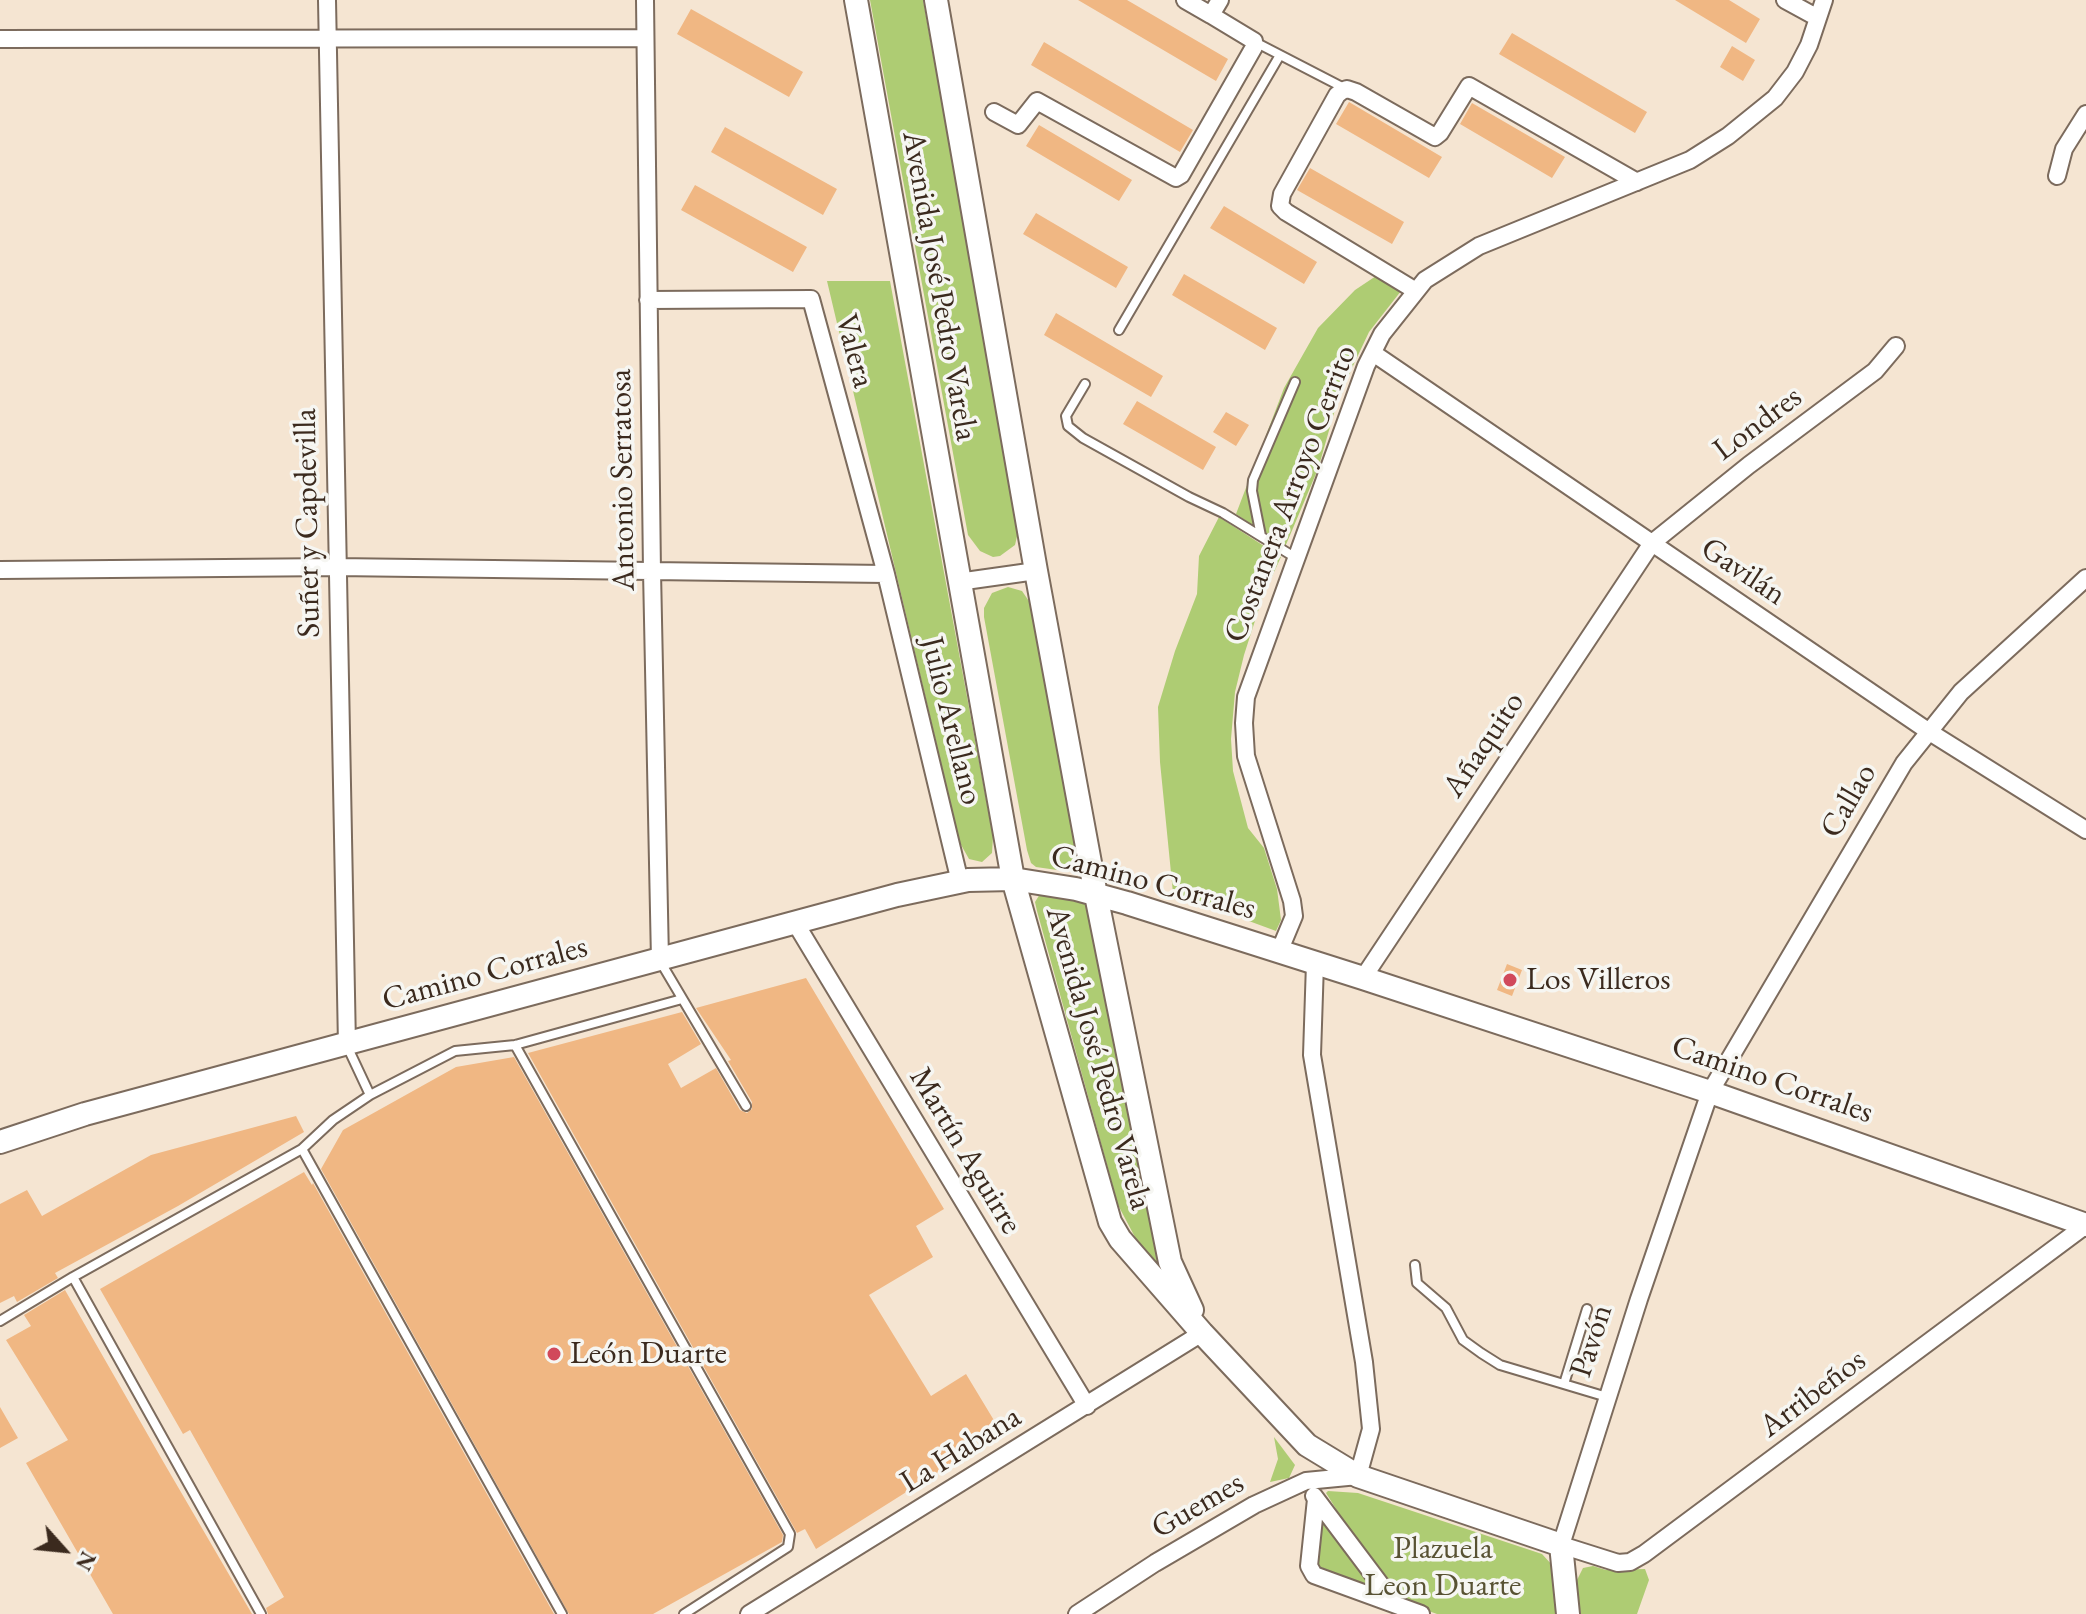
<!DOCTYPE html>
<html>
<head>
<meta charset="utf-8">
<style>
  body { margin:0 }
  #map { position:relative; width:2086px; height:1614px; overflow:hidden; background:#f5e5d2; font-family:"EB Garamond",serif }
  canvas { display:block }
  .north { position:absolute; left:24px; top:1510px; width:80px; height:80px; -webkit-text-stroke:6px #f6f6f2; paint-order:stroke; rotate:117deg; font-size:22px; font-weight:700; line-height:32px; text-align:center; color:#3b2a1e }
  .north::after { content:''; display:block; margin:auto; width:28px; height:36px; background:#3b2a1e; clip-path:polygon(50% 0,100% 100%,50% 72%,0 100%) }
</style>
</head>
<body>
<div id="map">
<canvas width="2086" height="1614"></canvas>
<div class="north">N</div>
</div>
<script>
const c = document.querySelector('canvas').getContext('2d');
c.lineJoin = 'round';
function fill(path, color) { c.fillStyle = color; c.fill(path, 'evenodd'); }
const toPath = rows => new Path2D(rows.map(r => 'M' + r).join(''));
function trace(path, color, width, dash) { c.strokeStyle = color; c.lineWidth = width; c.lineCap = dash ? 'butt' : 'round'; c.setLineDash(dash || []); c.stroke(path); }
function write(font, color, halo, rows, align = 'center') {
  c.font = font + ' "EB Garamond",serif'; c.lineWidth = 7; c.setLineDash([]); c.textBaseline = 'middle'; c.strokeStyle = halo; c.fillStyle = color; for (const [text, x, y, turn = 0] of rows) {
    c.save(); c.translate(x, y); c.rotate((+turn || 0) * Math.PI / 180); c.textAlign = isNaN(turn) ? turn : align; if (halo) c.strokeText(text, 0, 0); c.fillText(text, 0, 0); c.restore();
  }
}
fill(toPath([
  [870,0,923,0,1019,528,1015,545,1000,556,993,557,980,551,968,535],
  [1376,276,1401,291,1369,332,1352,368,1334,413,1318,469,1285,547,1236,514,1284,388,1318,328,1355,290],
  [827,281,890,281,993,837,992,853,982,862,969,859,960,843],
  [1219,517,1281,557,1263,596,1244,655,1235,692,1231,739,1233,771,1248,828,1264,848,1277,889,1281,920,1276,931,1173,893,1160,762,1158,707,1175,651,1197,594,1199,556],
  [1008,587,1022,591,1033,607,1081,867,1079,870,1071,872,1036,867,1031,863,1027,850,984,617,984,608,992,593],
  [1040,894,1086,900,1173,1286,1145,1256,1118,1205,1037,911,1035,902],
  [1274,1437,1295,1465,1289,1478,1270,1482,1278,1459],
  [1328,1491,1358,1493,1542,1554,1553,1566,1558,1614,1437,1614,1398,1600,1371,1563,1358,1539,1343,1520,1326,1493],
  [1318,1506,1382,1592,1318,1566],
  [1593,1566,1606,1570,1645,1569,1649,1580,1637,1614,1581,1614,1575,1584,1583,1568]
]), '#aecc73');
fill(toPath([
  [1078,0,1127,0,1228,59,1216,81],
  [1675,0,1729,0,1760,19,1746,43],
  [691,9,803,72,789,97,677,34],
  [1512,33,1647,112,1635,133,1499,54],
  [1044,42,1193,130,1180,152,1031,65],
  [1732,46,1755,60,1743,81,1720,67],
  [1349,102,1442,157,1429,178,1336,124],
  [1472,103,1565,157,1552,178,1460,124],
  [1039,125,1132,180,1119,201,1026,146],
  [725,127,837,189,823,215,711,152],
  [1310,168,1404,222,1392,244,1297,190],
  [695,185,807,247,793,272,681,210],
  [1224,206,1317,262,1304,284,1210,228],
  [1036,213,1128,267,1116,288,1023,234],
  [1184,274,1277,328,1265,350,1172,295],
  [1056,313,1163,376,1151,397,1044,335],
  [1137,401,1216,447,1203,470,1123,424],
  [1226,412,1249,425,1236,446,1213,432],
  [1507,964,1522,970,1512,996,1497,990],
  [806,978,944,1209,916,1226,933,1257,869,1295,931,1396,966,1374,995,1422,960,1446,965,1455,816,1549,805,1529,797,1533,528,1053,682,1012,701,1044,668,1064,681,1088,716,1068,740,1110,747,1113,752,1109,752,1102,728,1061,731,1060,696,1008],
  [514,1057,783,1535,782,1542,653,1614,569,1614,321,1169,343,1130,456,1067],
  [296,1116,304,1132,178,1206,55,1273,58,1278,17,1302,14,1296,0,1303,0,1204,27,1190,42,1216,151,1155],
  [304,1172,312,1185,313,1183,554,1614,268,1614,266,1608,284,1597,190,1430,183,1434,100,1289],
  [65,1290,164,1463,252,1614,113,1614,26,1463,68,1440,6,1340,31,1326,24,1315],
  [0,1407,18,1438,0,1448]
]), '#f0b783');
const lane = toPath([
  [1255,42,1346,89],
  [1119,330,1280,55],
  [1085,384,1066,416,1068,426,1083,438,1189,497,1223,513,1296,558],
  [1261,536,1252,491,1253,480,1295,382],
  [660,961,746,1106],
  [515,1045,790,1534,788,1547,684,1614],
  [370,1095,455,1051,515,1045,682,999],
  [302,1149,562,1614],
  [1415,1265,1417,1283,1446,1308,1463,1340,1481,1353,1500,1365,1607,1397],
  [73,1277,261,1614],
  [0,1321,73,1277,302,1149,333,1120,370,1095,347,1046],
  [1564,1384,1587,1309]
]);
const street = toPath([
  [327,0,347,1045],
  [645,0,652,571,660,960],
  [1185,0,1211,15],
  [1785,0,1818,18],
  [0,39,645,38],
  [994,112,1018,125,1037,101,1176,178,1181,175,1254,47,1254,41,1211,15,1220,0],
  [2057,176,2064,149,2086,114],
  [1416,291,1286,212,1280,206,1282,194,1337,95,1342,91,1347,89,1356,92,1435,137,1440,133,1469,86,1637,182],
  [648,300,811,299,886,574,960,882],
  [1373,353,1928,731,2086,830],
  [0,570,336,567,886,574],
  [2086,578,1961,692,1904,763,1710,1092,1639,1299,1561,1545,1618,1563,1630,1562,1644,1554,2086,1225],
  [958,582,1036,571],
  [796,924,1087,1406],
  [1279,952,1294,916,1292,901,1246,756,1244,723,1246,697,1366,366,1382,334,1425,280,1479,246,1690,160,1728,136,1775,98,1795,72,1809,45,1824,0],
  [1363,978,1652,543,1749,465,1875,371,1896,346],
  [1314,1496,1396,1605],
  [1316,1499,1309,1566,1314,1575,1421,1614],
  [749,1614,1202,1333],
  [1077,1614,1155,1563,1254,1505,1306,1481,1358,1476,1371,1429,1364,1362,1312,1055,1315,963]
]);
const secondary = toPath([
  [856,0,1013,879,1110,1222,1120,1239,1202,1333,1307,1445,1358,1476,1561,1545,1568,1614],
  [936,0,1036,571,1096,895,1170,1262,1192,1310],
  [0,1142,85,1114,897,895,968,880,1013,879,1076,889,1127,903,1363,978,1710,1092,2086,1225]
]);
trace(lane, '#7c6b5d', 12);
trace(street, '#7c6b5d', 20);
trace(secondary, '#7c6b5d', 26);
trace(lane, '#fff', 8);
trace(street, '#fff', 16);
trace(secondary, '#fff', 22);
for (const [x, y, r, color] of [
  [1510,980,8,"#d1495b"],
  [554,1354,8,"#d1495b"]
]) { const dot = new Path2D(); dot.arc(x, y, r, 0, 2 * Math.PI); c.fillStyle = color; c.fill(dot); trace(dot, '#f6f6f2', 3); }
write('32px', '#3b2a1e', '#f6f6f2', [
  ["Avenida José Pedro Varela",939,286,80],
  ["Valera",854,351,75],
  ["Londres",1758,424,-37],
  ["Antonio Serratosa",623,480,-91],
  ["Costanera Arroyo Cerrito",1291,494,-69],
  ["Suñer y Capdevilla",308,523,-91],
  ["Gavilán",1743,572,34],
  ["Julio Arellano",951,721,76],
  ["Añaquito",1484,745,-56],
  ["Callao",1849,801,-60],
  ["Camino Corrales",1153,883,15],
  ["Camino Corrales",485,974,-15],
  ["Avenida José Pedro Varela",1098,1058,74],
  ["Camino Corrales",1772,1080,19],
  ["Martín Aguirre",965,1151,59],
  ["Pavón",1592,1341,-72],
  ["Arribeños",1813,1394,-37],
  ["La Habana",961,1450,-32],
  ["Guemes",1198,1506,-30]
]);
write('32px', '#3b2a1e', '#f6f6f2', [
  ["Los Villeros",1526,980],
  ["León Duarte",570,1354]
], 'left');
write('32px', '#585233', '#f6f6f2', [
  ["Plazuela",1443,1549],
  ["Leon Duarte",1443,1586]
]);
</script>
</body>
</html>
